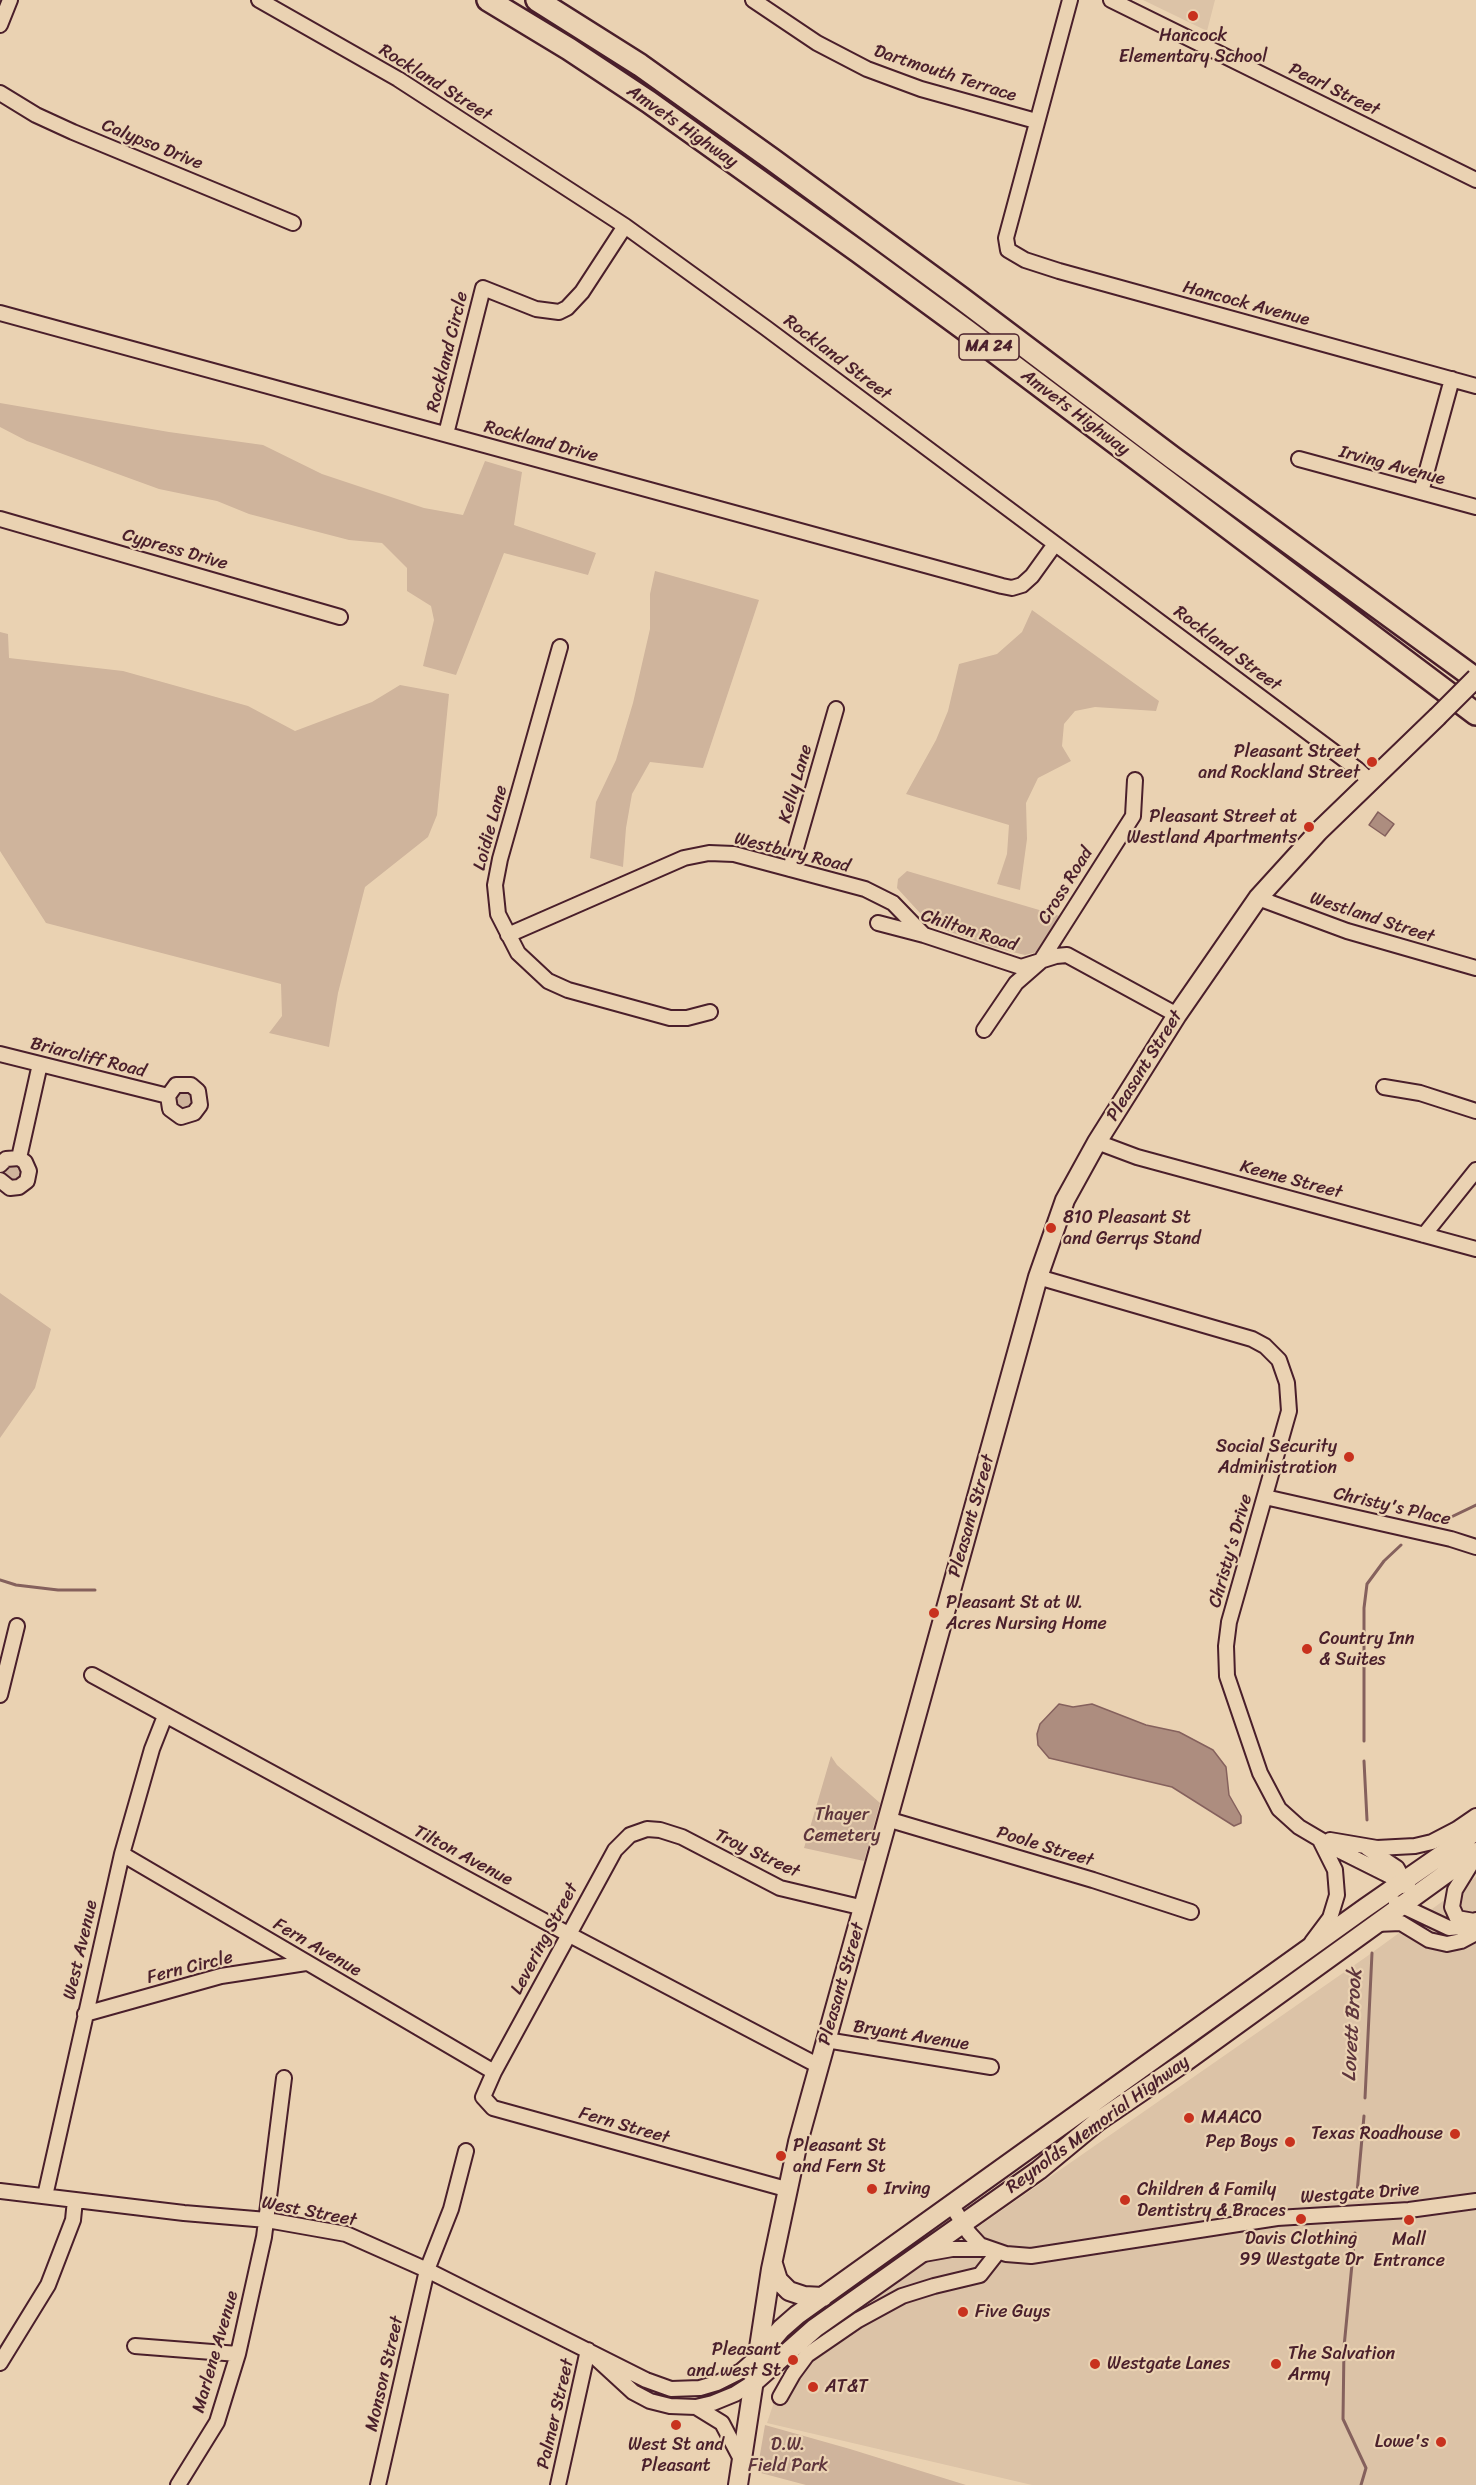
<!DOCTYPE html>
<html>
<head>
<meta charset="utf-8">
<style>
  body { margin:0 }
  canvas { display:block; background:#ead2b2 }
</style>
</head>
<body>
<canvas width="1476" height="2485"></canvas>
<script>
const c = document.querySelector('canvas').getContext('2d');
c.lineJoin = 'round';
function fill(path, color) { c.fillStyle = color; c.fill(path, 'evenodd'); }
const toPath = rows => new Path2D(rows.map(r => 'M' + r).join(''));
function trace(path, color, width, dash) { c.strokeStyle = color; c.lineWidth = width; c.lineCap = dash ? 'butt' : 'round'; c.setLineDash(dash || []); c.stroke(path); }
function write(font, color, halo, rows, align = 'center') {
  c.font = font + ' Sriracha,sans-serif'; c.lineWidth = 4.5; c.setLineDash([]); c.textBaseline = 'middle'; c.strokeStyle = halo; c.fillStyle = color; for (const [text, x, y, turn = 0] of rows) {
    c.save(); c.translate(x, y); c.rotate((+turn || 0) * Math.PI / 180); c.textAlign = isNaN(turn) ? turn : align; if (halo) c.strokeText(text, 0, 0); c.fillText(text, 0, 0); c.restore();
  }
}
fill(toPath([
  [1143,0,1215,0,1207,31],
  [1476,1877,1476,2485,1032,2485,767,2423,782,2378,811,2347,863,2307,1366,1957]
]), '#dcc3a7');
fill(toPath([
  [0,403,169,432,263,445,322,474,424,508,463,515,485,461,522,472,514,525,596,553,588,575,504,553,456,675,423,666,434,620,431,606,407,591,407,568,382,543,349,540,249,514,217,501,159,489,27,441,0,427],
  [655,571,759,600,703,768,650,762,632,794,626,828,623,867,590,858,596,802,616,760,633,703,650,629,650,594],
  [1032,610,1159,701,1156,711,1095,707,1075,711,1064,724,1062,746,1071,761,1038,778,1026,803,1027,839,1020,890,997,884,1007,854,1009,825,906,794,936,740,948,711,959,664,997,654,1022,632],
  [0,632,8,634,9,658,123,671,248,706,295,731,372,702,400,685,449,694,437,815,428,837,365,887,338,993,329,1047,269,1033,282,1016,281,984,46,923,0,851],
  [907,871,1063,917,1046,944,1037,952,1025,955,992,947,931,925,897,888,898,879],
  '175 1099a9 9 0 1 1 18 0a9 9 0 1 1-18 0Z',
  '4 1172a9 9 0 1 1 18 0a9 9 0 1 1-18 0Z',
  [0,1293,51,1329,35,1388,0,1438],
  [831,1756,837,1765,880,1803,864,1861,804,1848],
  [765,2425,850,2449,966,2485,806,2485,757,2472]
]), '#cfb49c');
const water = toPath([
  [1378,812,1394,824,1385,836,1369,825,1378,812],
  [1059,1704,1073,1707,1092,1704,1146,1725,1179,1732,1213,1750,1226,1767,1229,1795,1241,1816,1241,1823,1234,1826,1172,1787,1049,1758,1038,1745,1037,1734,1040,1724,1059,1704]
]);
fill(water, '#ad8d7f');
trace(water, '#85615d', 1.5);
trace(toPath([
  [1447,1519,1476,1505],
  [0,1580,16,1585,58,1590,95,1590],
  [1364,1741,1364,1608,1367,1584,1384,1561,1401,1545],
  [1364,1761,1367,1820],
  [1365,2098,1372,1953],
  [1357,2193,1364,2116],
  [1355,2233,1344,2347,1343,2419,1366,2468,1361,2485]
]), '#85615d', 3);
const minor = toPath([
  [259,0,398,79,625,226,766,328,1357,769,1370,781],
  [753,0,817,43,867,69,921,89,1036,121],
  [1070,0,1006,238,1008,250,1025,260,1059,271,1476,386],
  [1111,0,1476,180],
  [0,25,10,0],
  [0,93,36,115,73,132,293,223],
  [0,313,1002,586,1012,588,1022,585,1032,576,1055,544],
  [446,434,483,288,536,309,559,312,567,308,582,292,625,226],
  [1299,459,1476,507],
  [1421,492,1452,379],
  [0,519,340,617],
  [560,647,500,859,495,885,498,914,518,953,548,981,568,990,670,1018,687,1018,710,1012],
  [790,869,836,709],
  [1258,898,1347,931,1476,968],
  [878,923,924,935,1021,967,1056,956,1067,955,1177,1015],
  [508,935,684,858,709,853,734,854,865,889,893,903,924,935],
  [984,1030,1016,983,1040,962,1133,816,1135,780],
  [0,1054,168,1096,170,1109,181,1117,194,1113,200,1105,198,1091,191,1085,176,1085,168,1096],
  [1384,1087,1420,1093,1476,1111],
  [1097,1142,1137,1157,1476,1249],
  [19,1158,40,1064],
  [0,1165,6,1159,19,1158,25,1162,29,1171,27,1181,19,1187,10,1188,0,1180],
  [1424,1235,1476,1170],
  [1038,1277,1252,1339,1265,1346,1279,1360,1287,1383,1289,1411,1229,1622,1226,1646,1227,1676,1260,1773,1279,1809,1299,1827,1338,1850,1408,1885],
  [1265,1497,1451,1539,1476,1547],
  [92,1675,568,1934,819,2066],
  [0,1695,17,1626],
  [887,1819,1093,1880,1191,1912],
  [1330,1840,1377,1848,1415,1846,1432,1842,1457,1829,1476,1816],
  [1367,1848,1397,1868,1403,1879,1403,1886],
  [122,1854,494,2072],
  [1396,1903,1449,1928,1462,1927,1476,1920],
  [1474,1921,1457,1918,1452,1907,1455,1890,1476,1856],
  [1376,1924,1401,1923,1429,1940,1447,1944,1461,1941,1476,1933],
  [1312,1942,1330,1918,1337,1895,1335,1870,1320,1840],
  [85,2014,221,1976,306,1963],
  [826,2040,991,2067],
  [786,2189,493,2108,483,2097,494,2072,615,1850,630,1835,647,1829,660,1830,682,1837,780,1888,864,1908],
  [0,2191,184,2213,267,2220,346,2234,427,2270,646,2380,671,2389,700,2388,717,2383,741,2371,758,2356],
  [45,2196,122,1854,152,1749,165,1716],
  [952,2206,969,2233,980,2245,1006,2254,1031,2256,1277,2218,1409,2210,1476,2201],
  [924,2254,952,2249,987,2249],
  [135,2346,238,2354],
  [596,2358,633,2392,650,2401,670,2406,696,2407,713,2403,735,2394,754,2382],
  [0,2363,48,2285,73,2220,75,2200],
  [780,2397,793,2374,807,2355,858,2320,902,2296,934,2286,980,2275,998,2252],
  [696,2407,722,2423,742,2461],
  [178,2485,217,2422,238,2354,264,2237,284,2078],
  [378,2485,427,2270,451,2209,466,2151],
  [558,2485,588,2350]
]);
const major = toPath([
  [773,2264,778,2280,789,2291,804,2296,823,2297],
  [758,2356,781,2329,797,2315,1365,1908,1476,1831],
  [754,2382,815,2328,1039,2170,1097,2122,1185,2062,1476,1852],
  [738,2485,771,2269,798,2142,1038,1277,1065,1200,1097,1142,1177,1015,1258,898,1319,831,1437,717]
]);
const highway = toPath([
  [488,0,569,49,649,102,859,252,967,331,1476,714],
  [537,0,640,65,773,160,961,298,1173,458,1476,679]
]);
trace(minor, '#4a1f2b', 18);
trace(major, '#4a1f2b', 22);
trace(highway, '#4a1f2b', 26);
trace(minor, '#ead2b2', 14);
trace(major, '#ead2b2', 18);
trace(highway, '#ead2b2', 21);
const majorBridge = toPath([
  [1437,717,1476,678]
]);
trace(majorBridge, '#4a1f2b', 22, []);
trace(majorBridge, '#ead2b2', 18);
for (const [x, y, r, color] of [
  [1193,16,6,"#c8321e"],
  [1372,762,6,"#c8321e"],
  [1309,827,6,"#c8321e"],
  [1051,1228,6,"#c8321e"],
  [1349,1457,6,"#c8321e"],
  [934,1613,6,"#c8321e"],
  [1307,1649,6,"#c8321e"],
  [1189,2118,6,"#c8321e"],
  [1455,2134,6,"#c8321e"],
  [1290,2142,6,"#c8321e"],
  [781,2156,6,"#c8321e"],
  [872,2189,6,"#c8321e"],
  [1125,2200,6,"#c8321e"],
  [1301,2219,6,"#c8321e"],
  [1409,2220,6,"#c8321e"],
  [963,2312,6,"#c8321e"],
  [793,2360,6,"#c8321e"],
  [1095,2364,6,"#c8321e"],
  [1276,2364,6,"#c8321e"],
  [813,2387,6,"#c8321e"],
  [676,2425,6,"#c8321e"],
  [1441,2442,6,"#c8321e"]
]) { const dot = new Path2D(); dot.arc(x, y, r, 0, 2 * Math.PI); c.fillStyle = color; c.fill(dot); trace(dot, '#ead2b2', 2); }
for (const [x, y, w] of [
  [989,347,60]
]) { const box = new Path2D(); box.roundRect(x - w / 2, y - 13, w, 26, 4.5); c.fillStyle = '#ead2b2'; c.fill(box); trace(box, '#4a1f2b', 1.5); }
write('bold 16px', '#4a1f2b', null, [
  ["MA 24",989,347]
]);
write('18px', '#4a1f2b', '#ead2b2', [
  ["Hancock",1193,36,"center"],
  ["Elementary School",1193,57,"center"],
  ["Pleasant Street",1360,752,"right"],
  ["and Rockland Street",1360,773,"right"],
  ["Pleasant Street at",1297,817,"right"],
  ["Westland Apartments",1297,838,"right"],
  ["810 Pleasant St",1063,1218],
  ["and Gerrys Stand",1063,1239],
  ["Social Security",1337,1447,"right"],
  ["Administration",1337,1468,"right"],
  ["Pleasant St at W.",946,1603],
  ["Acres Nursing Home",946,1624],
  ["Country Inn",1319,1639],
  ["& Suites",1319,1660],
  ["MAACO",1201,2118],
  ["Texas Roadhouse",1443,2134,"right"],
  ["Pep Boys",1278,2142,"right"],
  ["Pleasant St",793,2146],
  ["and Fern St",793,2167],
  ["Irving",884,2189],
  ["Children & Family",1137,2190],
  ["Dentistry & Braces",1137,2211],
  ["Davis Clothing",1301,2239,"center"],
  ["99 Westgate Dr",1301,2260,"center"],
  ["Mall",1409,2240,"center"],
  ["Entrance",1409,2261,"center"],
  ["Five Guys",975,2312],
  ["Pleasant",781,2350,"right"],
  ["and west St",781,2371,"right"],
  ["The Salvation",1288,2354],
  ["Army",1288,2375],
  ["Westgate Lanes",1107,2364],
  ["AT&T",825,2387],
  ["Lowe's",1429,2442,"right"],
  ["West St and",676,2445,"center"],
  ["Pleasant",676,2466,"center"]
], 'left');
write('18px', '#4a1f2b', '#ead2b2', [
  ["Dartmouth Terrace",945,74,18],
  ["Rockland Street",435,83,32],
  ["Pearl Street",1334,90,26],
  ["Amvets Highway",682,127,35],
  ["Calypso Drive",152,145,22],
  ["Hancock Avenue",1246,304,15],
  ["Rockland Circle",448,352,-76],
  ["Rockland Street",837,358,37],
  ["Amvets Highway",1075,413,37],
  ["Rockland Drive",541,442,15],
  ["Irving Avenue",1392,466,15],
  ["Cypress Drive",175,550,16],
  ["Rockland Street",1227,649,37],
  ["Kelly Lane",796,784,-74],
  ["Loidie Lane",491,828,-75],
  ["Westbury Road",792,853,14],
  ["Cross Road",1066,886,-58],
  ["Westland Street",1372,918,18],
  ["Chilton Road",969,931,18],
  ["Briarcliff Road",88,1058,14],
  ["Pleasant Street",1145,1066,-58],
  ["Keene Street",1291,1180,15],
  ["Christy's Place",1392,1507,13],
  ["Pleasant Street",972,1516,-74],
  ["Christy's Drive",1231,1551,-74],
  ["Poole Street",1045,1847,17],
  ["Troy Street",757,1854,25],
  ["Tilton Avenue",463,1856,28],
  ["Levering Street",545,1939,-62],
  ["Fern Avenue",317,1948,30],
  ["West Avenue",81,1950,-77],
  ["Fern Circle",190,1968,-14],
  ["Pleasant Street",842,1984,-74],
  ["Bryant Avenue",911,2036,9],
  ["Reynolds Memorial Highway",1098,2125,-36],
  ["Fern Street",624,2126,16],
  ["Westgate Drive",1360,2194,-4],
  ["West Street",309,2212,11],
  ["Marlene Avenue",216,2352,-74],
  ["Monson Street",385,2374,-77],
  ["Palmer Street",556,2414,-77]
]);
write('18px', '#5e353c', '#ead2b2', [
  ["Thayer",842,1815],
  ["Cemetery",842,1836],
  ["D.W.",788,2445],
  ["Field Park",788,2466]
]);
write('italic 20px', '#5e353c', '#ead2b2', [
  ["Lovett Brook",1353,2025,-87]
]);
</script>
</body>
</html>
